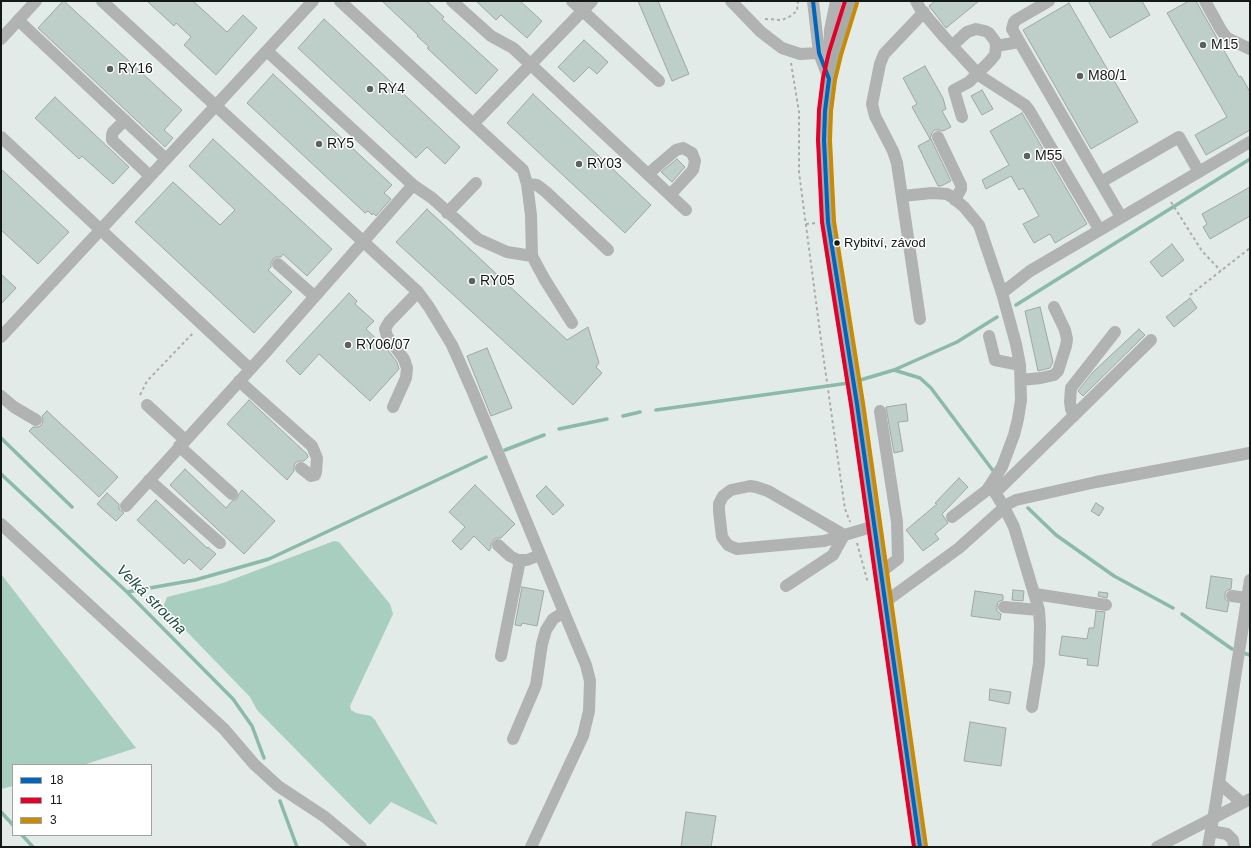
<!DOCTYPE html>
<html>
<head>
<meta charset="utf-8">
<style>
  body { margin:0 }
  #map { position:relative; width:1251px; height:848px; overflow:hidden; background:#e2ebe7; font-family:Helvetica,sans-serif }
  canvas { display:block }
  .frame { position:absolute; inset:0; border:2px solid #131916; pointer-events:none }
  .legend { position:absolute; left:12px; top:764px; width:140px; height:72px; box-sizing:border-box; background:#fff; border:1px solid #a1a3a2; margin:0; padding:5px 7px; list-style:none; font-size:12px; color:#131916 }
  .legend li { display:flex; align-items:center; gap:8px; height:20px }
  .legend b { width:20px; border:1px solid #a1a3a2 }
</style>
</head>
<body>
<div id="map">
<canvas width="1251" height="848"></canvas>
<div class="frame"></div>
<ul class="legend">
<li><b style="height:5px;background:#0065bd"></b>18</li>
<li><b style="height:5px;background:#e4002b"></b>11</li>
<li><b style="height:5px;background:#c98a04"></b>3</li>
</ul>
</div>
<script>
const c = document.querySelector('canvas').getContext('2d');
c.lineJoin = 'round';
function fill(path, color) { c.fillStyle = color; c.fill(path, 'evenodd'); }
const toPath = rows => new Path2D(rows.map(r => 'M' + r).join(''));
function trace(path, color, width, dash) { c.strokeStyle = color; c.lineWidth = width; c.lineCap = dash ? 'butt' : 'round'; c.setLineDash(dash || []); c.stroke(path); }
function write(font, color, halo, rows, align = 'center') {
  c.font = font + ' Helvetica,sans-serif'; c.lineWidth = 3; c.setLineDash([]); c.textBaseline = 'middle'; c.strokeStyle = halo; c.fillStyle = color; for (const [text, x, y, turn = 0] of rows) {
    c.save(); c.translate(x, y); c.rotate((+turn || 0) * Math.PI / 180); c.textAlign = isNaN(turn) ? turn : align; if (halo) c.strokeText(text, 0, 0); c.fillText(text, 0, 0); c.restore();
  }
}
fill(toPath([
  [334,541,339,542,390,604,393,614,350,706,351,710,356,713,371,716,375,720,438,825,391,802,370,825,257,710,250,697,163,607,167,597,223,583],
  [1,574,136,748,83,765,13,765,13,786,1,789]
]), '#a7cebe');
trace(toPath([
  [1016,305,1250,159],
  [894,370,920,378,931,388,994,472],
  [857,381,894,370,957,342,997,317],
  [656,410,849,383],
  [623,416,640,412],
  [559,429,607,419],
  [1,438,72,507],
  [505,450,544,435],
  [1,474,127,592,233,699,252,726,264,758],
  [1028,508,1056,535,1114,576,1173,608],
  [127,592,195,580,269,559,486,457],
  [1182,614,1232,649],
  [1243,653,1250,655],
  [280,801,297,847],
  [1,812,13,825],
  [22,835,33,847]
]), '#8bbaa8', 3.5);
const building = toPath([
  [63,1,64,1,182,110,164,130,173,138,165,147,38,28,63,1],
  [147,1,193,1,227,32,243,15,257,28,216,75,184,45,191,37,176,23,174,26,147,1],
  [382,1,427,1,444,17,442,19,498,70,476,94,427,48,429,47,417,36,418,35,382,1],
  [476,1,520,1,542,21,527,38,501,15,496,20,476,1],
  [638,1,658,1,689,74,672,81,638,1],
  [935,1,979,1,946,28,929,6,935,1],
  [1088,1,1142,1,1150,15,1110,38,1088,1],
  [1189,1,1196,1,1239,77,1241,76,1250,92,1250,130,1206,155,1195,135,1227,117,1167,13,1189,1],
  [1069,3,1138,122,1091,149,1023,30,1069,3],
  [324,19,460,147,445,164,427,147,416,158,298,48,324,19],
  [584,40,608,62,597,74,589,67,574,82,558,67,584,40],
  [925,66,943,98,946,109,942,111,951,127,943,131,939,130,934,130,932,133,930,139,912,107,917,104,903,78,925,66],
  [273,74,392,185,384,193,391,199,376,216,373,213,372,215,368,211,365,213,247,103,273,74],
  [982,90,993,109,982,115,971,96,982,90],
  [533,94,651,205,625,233,507,123,533,94],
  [55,97,129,167,113,184,82,156,79,159,35,118,55,97],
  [1022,113,1087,224,1055,243,1050,234,1034,243,1023,224,1039,216,1023,188,1019,190,1011,176,986,189,982,180,1009,165,990,131,1022,113],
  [213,139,332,249,307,276,283,254,281,257,276,257,273,259,271,263,271,267,268,270,292,292,254,333,135,222,173,182,220,225,235,210,189,166,213,139],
  [931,139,951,181,941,186,938,186,918,146,931,139],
  [677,159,685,167,672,182,661,172,677,159],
  [1,169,69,232,38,264,1,230,1,169],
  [1250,187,1250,216,1210,239,1203,227,1207,224,1202,214,1250,187],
  [427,209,567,340,588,327,599,363,596,367,602,373,573,405,396,242,427,209],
  [1172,244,1184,260,1162,277,1150,262,1172,244],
  [1,274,16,288,1,304,1,274],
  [349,293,357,301,355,304,374,321,366,329,387,349,397,362,399,369,370,401,319,354,300,375,286,361,349,293],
  [1190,298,1197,308,1174,327,1166,317,1190,298],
  [1040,307,1053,362,1050,368,1038,371,1025,311,1040,307],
  [1139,329,1145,335,1083,396,1078,391,1093,372,1139,329],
  [487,348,512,408,491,416,467,356,487,348],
  [249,400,307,454,308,457,304,461,299,461,295,463,294,467,294,471,287,480,227,424,249,400],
  [906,404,908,421,898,422,903,451,894,453,886,407,906,404],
  [47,411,118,477,99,497,29,431,33,427,39,427,42,424,43,420,42,416,47,411],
  [185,469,226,508,232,501,237,499,239,494,242,490,275,521,244,554,170,485,185,469],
  [959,478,968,487,942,514,948,523,935,534,939,539,923,551,906,530,937,504,935,503,959,478],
  [475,485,515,524,501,538,496,538,493,540,491,544,491,548,489,551,474,536,461,550,452,541,465,527,449,512,475,485],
  [546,486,564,505,553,515,536,496,546,486],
  [107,493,119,504,119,509,124,513,116,521,97,504,107,493],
  [156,500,207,548,208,547,216,554,201,570,189,559,184,564,137,520,156,500],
  [1096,503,1104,508,1099,516,1091,511,1096,503],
  [1211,576,1232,579,1231,589,1226,591,1225,595,1225,599,1229,602,1227,612,1206,608,1211,576],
  [522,587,544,591,537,626,522,623,521,626,515,625,522,587],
  [1013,590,1024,591,1023,601,1012,600,1013,590],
  [975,591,1003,595,1003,600,998,602,997,606,997,611,1001,614,1000,620,971,616,975,591],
  [1099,592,1108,593,1107,598,1098,596,1099,592],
  [1096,611,1105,612,1098,666,1087,665,1088,659,1059,655,1062,636,1087,639,1089,628,1094,628,1096,611],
  [990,689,1011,692,1009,704,989,700,990,689],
  [970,722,1006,728,1001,766,964,761,970,722],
  [686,812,716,816,711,847,681,847,686,812]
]);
fill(building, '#becec8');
trace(building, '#a0a7a4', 1);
trace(toPath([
  [765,19,782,20,789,17,797,11,798,1],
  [791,63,799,112,799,172,821,340,845,509,850,522],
  [1171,202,1202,251,1221,271],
  [806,224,816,223],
  [1190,295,1250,248],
  [140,395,147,381,194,332],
  [857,543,868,583]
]), '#a9aeac', 2, [3, 3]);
trace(toPath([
  [102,1,418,292,429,307,452,345,472,390,578,646,586,665,590,681,589,711,583,736,531,847],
  [340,1,523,170,527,184,531,215,532,256,545,280,572,323],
  [452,1,491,36,513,48,686,210],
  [572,1,659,81],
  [731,1,761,32,782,48,800,54,819,53],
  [813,1,819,53,829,79],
  [916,1,921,10,945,38,980,76,1025,105,1029,110,1099,229],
  [1049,1,1016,20,1014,22,1012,29,1121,217],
  [1205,1,1221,30,1227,38,1250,49],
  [18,20,166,159],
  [1,39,36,1],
  [952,46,967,32,976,29,985,31,989,33,995,41,996,46,995,55,989,62,969,82,954,90,962,117],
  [996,46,1019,42],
  [267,51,413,185],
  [829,64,830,30,836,1],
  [125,120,113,132,112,135,112,140,150,176],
  [473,124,592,1],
  [1,137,250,369],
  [938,137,961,185,961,189,955,200],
  [648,174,676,150,683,148,692,153,695,161,693,170,670,195],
  [1101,182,1179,137,1199,172],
  [527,184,537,185,546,192,608,250],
  [902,196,932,193,947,194,952,197,964,207,979,225,1002,293,1016,344,1020,365,1021,400,1018,419,1014,435,1002,467,987,490,952,517],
  [447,213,476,183],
  [278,264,314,296],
  [1002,293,1030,271,1250,142],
  [920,319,897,163,893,151,875,116,872,104,880,64,884,54,924,12],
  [989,336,995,360,1020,365],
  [1,337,313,1],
  [1021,380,1041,378,1054,375,1058,371,1066,346,1067,339,1065,330,1054,307],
  [239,381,312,446,317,458,316,472,315,475,311,476,301,468],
  [1,396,14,407,36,420],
  [147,405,185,440],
  [393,407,406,378,407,368,404,359,387,336,385,329,389,322,418,292],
  [880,411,897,522,898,559,881,572],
  [1074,416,1071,409,1070,402,1071,388,1115,332],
  [179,446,232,494],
  [149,480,220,543],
  [991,486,1004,507,1014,527,1039,610,1040,625,1039,663,1032,707],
  [995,493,1151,340],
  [126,506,266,352,413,185,432,198,478,239,507,252,532,256],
  [1,524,224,729,254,764,278,786,325,817,361,847],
  [844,535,768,491,756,487,750,486,731,490,723,496,719,504,719,511,722,537,728,545,737,549,824,541,875,526],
  [498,545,510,556,518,560,527,560,540,555],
  [786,586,833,555,844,535],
  [1035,594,1106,605],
  [1232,596,1247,598],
  [885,602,959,548,1008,504,1016,500,1096,482,1250,453],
  [1004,607,1039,610],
  [501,656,520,560],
  [513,739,536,685,542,644,546,630,553,619,564,612],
  [1219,783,1242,803],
  [1211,831,1227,834,1233,840,1234,847],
  [1157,847,1250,799],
  [1208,847,1216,802,1250,580]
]), '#b0b3b1', 12);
trace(toPath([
  [851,1,835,53,829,79,825,111,824,140,828,222,836,278,857,404,920,847]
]), '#a6acaa', 15);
trace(toPath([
  [813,1,819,53,829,79,825,111,824,140,828,222,857,404,920,847]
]), '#0065bd', 4);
trace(toPath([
  [845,1,829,52,823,78,819,110,818,140,822,222,851,405,914,847]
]), '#e4002b', 4);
trace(toPath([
  [857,3,841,55,835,80,831,111,830,140,834,221,863,403,926,846]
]), '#c98a04', 4);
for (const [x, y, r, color] of [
  [1203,45,4,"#5b625f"],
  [110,69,4,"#5b625f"],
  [1080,76,4,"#5b625f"],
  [370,89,4,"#5b625f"],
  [319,144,4,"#5b625f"],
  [1027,156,4,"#5b625f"],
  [579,164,4,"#5b625f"],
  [837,243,3.5,"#131916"],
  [472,281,4,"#5b625f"],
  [348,345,4,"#5b625f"]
]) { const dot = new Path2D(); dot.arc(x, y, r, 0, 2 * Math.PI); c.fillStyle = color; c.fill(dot); trace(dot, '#fff', 1.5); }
write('13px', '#131916', '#fff', [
  ["Rybitví, závod",844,243]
], 'left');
write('14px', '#131916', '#fff', [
  ["M15",1211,45],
  ["RY16",118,69],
  ["M80/1",1088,76],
  ["RY4",378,89],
  ["RY5",327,144],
  ["M55",1035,156],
  ["RY03",587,164],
  ["RY05",480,281],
  ["RY06/07",356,345]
], 'left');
write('italic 15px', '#184c3b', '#fff', [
  ["Velká strouha",151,600,45]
]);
</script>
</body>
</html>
